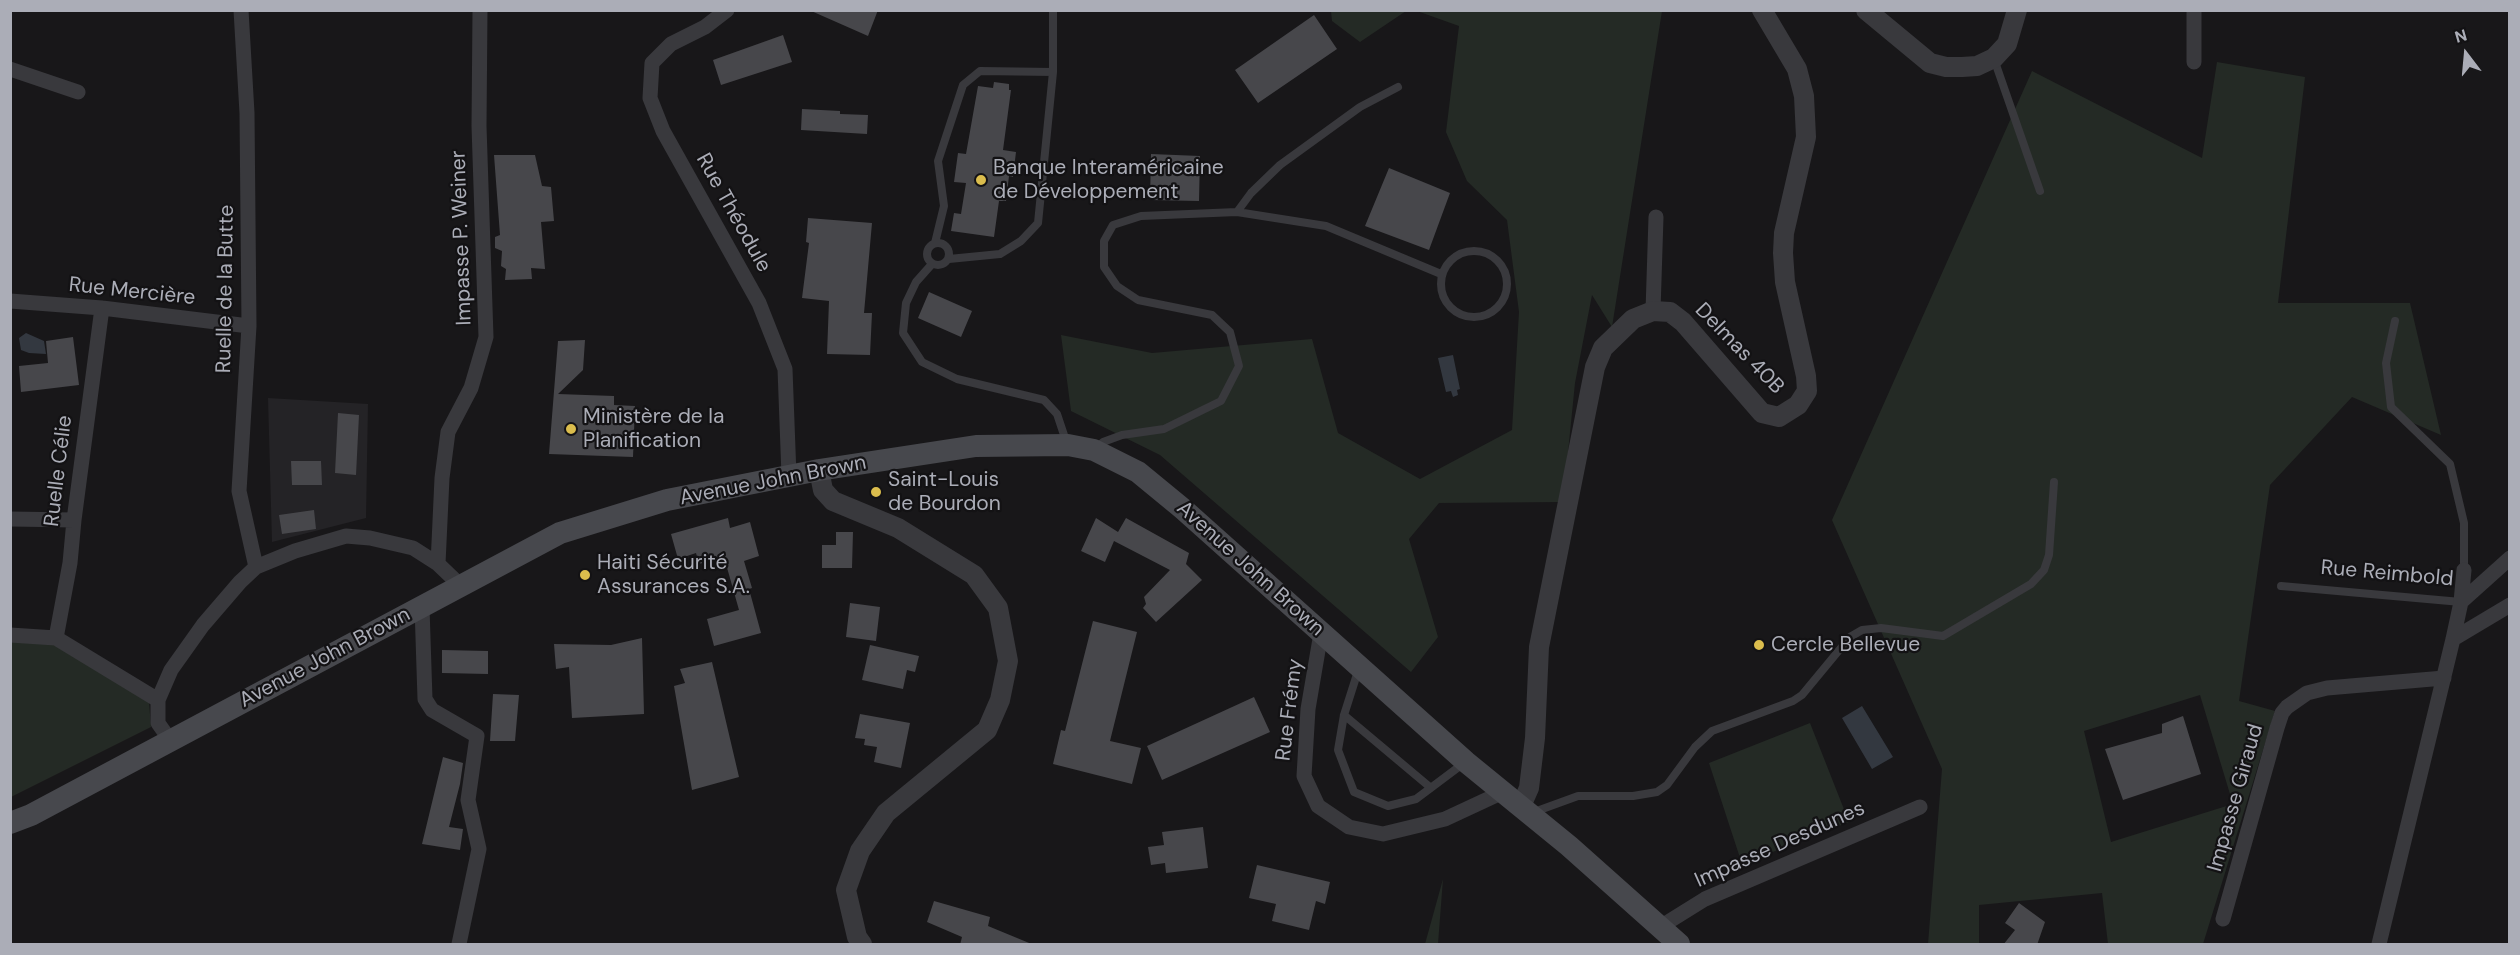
<!DOCTYPE html>
<html>
<head>
<meta charset="utf-8">
<style>
  body { margin:0 }
  #map { position:relative; width:2520px; height:955px; overflow:hidden; background:#181719; font-family:"DM Sans",sans-serif }
  canvas { display:block }
  .frame { position:absolute; inset:0; border:12px solid #abadb7; pointer-events:none }
  .north { position:absolute; left:2436px; top:24px; width:60px; height:60px; -webkit-text-stroke:4px #131214; paint-order:stroke; rotate:344deg; font-size:16px; font-weight:700; line-height:24px; text-align:center; color:#abadb7 }
  .north::after { content:''; display:block; margin:auto; width:21px; height:27px; background:#abadb7; clip-path:polygon(50% 0,100% 100%,50% 72%,0 100%) }
</style>
</head>
<body>
<div id="map">
<canvas width="2520" height="955"></canvas>
<div class="frame"></div>
<div class="north">N</div>
</div>
<script>
const c = document.querySelector('canvas').getContext('2d');
c.lineJoin = 'round';
function fill(path, color) { c.fillStyle = color; c.fill(path, 'evenodd'); }
const toPath = rows => new Path2D(rows.map(r => 'M' + r).join(''));
function trace(path, color, width, dash) { c.strokeStyle = color; c.lineWidth = width; c.lineCap = dash ? 'butt' : 'round'; c.setLineDash(dash || []); c.stroke(path); }
function write(font, color, halo, rows, align = 'center') {
  c.font = font + ' "DM Sans",sans-serif'; c.lineWidth = 4.5; c.setLineDash([]); c.textBaseline = 'middle'; c.strokeStyle = halo; c.fillStyle = color; for (const [text, x, y, turn = 0] of rows) {
    c.save(); c.translate(x, y); c.rotate((+turn || 0) * Math.PI / 180); c.textAlign = isNaN(turn) ? turn : align; if (halo) c.strokeText(text, 0, 0); c.fillText(text, 0, 0); c.restore();
  }
}
fill(toPath([
  [268,398,368,404,366,518,272,542]
]), '#242326');
fill(toPath([
  [1331,11,1331,10,1406,11,1360,42,1332,21],
  [1417,11,1662,11,1612,327,1592,295,1575,383,1563,502,1439,503,1409,539,1438,637,1411,672,1160,455,1071,411,1061,335,1152,353,1312,339,1338,433,1420,479,1512,430,1519,312,1507,220,1467,181,1446,132,1459,26],
  [2217,62,2305,77,2278,303,2410,303,2441,435,2352,397,2270,485,2239,701,2275,711,2203,944,2108,944,2102,893,1979,905,1979,944,1928,944,1942,769,1832,520,2032,71,2202,158],
  [2200,695,2233,804,2111,842,2084,731],
  [11,637,56,638,148,689,151,727,11,797],
  [1810,723,1849,822,1742,864,1709,763],
  [1443,879,1438,944,1425,944]
]), '#242a25');
fill(toPath([
  [26,333,44,341,46,354,29,353,21,350,19,338],
  [1453,355,1460,389,1457,390,1458,395,1453,397,1451,391,1446,392,1438,358],
  [1862,706,1893,757,1872,769,1842,718]
]), '#333840');
fill(toPath([
  [809,10,878,10,868,36],
  [1314,15,1337,49,1258,103,1235,70],
  [783,35,792,62,721,85,713,60],
  [994,82,1009,84,1009,90,1011,90,1003,150,1016,152,1013,177,1009,176,1006,201,999,201,994,237,951,231,954,213,961,214,966,183,954,182,958,153,966,154,978,86,993,88],
  [802,109,840,111,840,114,868,115,867,134,801,130],
  [1151,154,1200,156,1199,201,1150,200],
  [494,155,535,155,542,186,551,187,554,221,541,222,545,269,531,268,532,279,505,280,506,269,501,266,502,251,495,248,495,237,500,235],
  [1389,168,1450,193,1429,250,1365,226],
  [808,218,872,223,864,313,872,313,870,355,827,354,829,301,802,298,809,243,806,242],
  [929,292,972,311,961,337,918,318],
  [73,337,79,385,21,392,19,366,48,363,46,341],
  [585,340,583,370,558,394,614,396,614,405,635,406,633,457,549,454,558,341],
  [338,413,359,415,356,475,335,473],
  [291,461,321,461,322,485,292,485],
  [314,510,316,529,282,534,279,515],
  [728,518,730,528,750,522,759,556,744,561,752,588,749,589,761,633,714,646,707,619,739,610,724,557,699,564,696,553,678,559,671,534],
  [1096,518,1118,532,1126,518,1189,553,1186,564,1202,580,1156,622,1143,608,1146,604,1144,597,1170,570,1114,541,1105,562,1081,551],
  [836,532,853,532,852,568,822,568,822,545,836,545],
  [850,603,880,607,876,641,846,637],
  [1093,621,1137,632,1110,741,1141,748,1132,784,1053,764,1061,730,1065,731],
  [642,638,644,714,572,718,569,667,556,669,554,644,611,645],
  [870,645,919,656,915,672,907,670,903,689,862,680],
  [442,650,488,651,488,674,442,673],
  [712,662,739,777,692,790,674,686,685,683,680,669],
  [493,694,519,695,515,741,490,741],
  [1254,697,1270,732,1162,780,1147,746],
  [860,714,910,723,901,768,874,762,877,747,864,745,865,739,855,738],
  [2183,716,2201,774,2123,800,2105,749,2162,733,2162,724],
  [443,757,463,763,460,784,449,827,463,829,460,850,422,844],
  [1203,827,1208,868,1166,873,1165,863,1151,865,1148,847,1164,845,1162,832],
  [1257,865,1330,882,1325,904,1316,901,1309,930,1272,921,1276,904,1249,898],
  [934,901,990,917,988,926,1034,945,960,945,962,937,927,922],
  [2019,903,2045,922,2037,945,2003,945,2015,930,2005,923]
]), '#47474b');
trace(toPath([
  [1994,59,2040,191],
  [1237,212,1251,193,1280,165,1360,107,1398,87],
  '927 254a11 11 0 1 1 22 0a11 11 0 1 1-22 0Z',
  [935,243,944,206,938,161,963,85,980,71,1053,72],
  '1441 284a33 33 0 1 1 66 0a33 33 0 1 1-66 0Z',
  [949,259,1000,254,1021,241,1038,223,1053,72,1053,12],
  [932,264,916,282,906,303,903,333,922,362,957,379,1044,400,1057,414,1067,444],
  [2395,321,2386,363,2391,407,2450,464,2464,523,2464,570],
  [1097,448,1103,442,1122,435,1164,429,1221,401,1239,366,1230,332,1212,315,1138,300,1117,286,1104,267,1104,241,1113,225,1141,216,1237,212,1326,226,1441,274],
  [2281,586,2461,602],
  [1358,671,1344,715,1338,750,1354,792,1388,806,1416,799,1464,763],
  [1344,715,1431,788],
  [1534,812,1578,796,1633,796,1657,792,1667,785,1695,747,1712,731,1793,701,1802,695,1850,637,1862,630,1881,628,1943,636,2031,584,2044,570,2049,555,2054,482]
]), '#39393d', 8);
trace(toPath([
  [241,10,247,113,249,326,239,491,256,567],
  [727,10,705,27,671,44,652,63,650,98,663,131,759,303,785,369,789,476],
  [2194,62,2194,10],
  [10,69,78,92],
  [10,301,102,308,249,326],
  [1653,311,1656,217],
  [10,519,74,520],
  [438,564,442,478,448,432,471,388,486,337,479,126,480,10],
  [2461,602,2510,558],
  [422,607,425,699,432,710,477,736,468,800,479,849,459,944],
  [1321,633,1308,709,1304,776,1318,806,1349,827,1383,834,1445,819,1503,792],
  [10,635,56,638,158,700],
  [56,638,70,563,74,520,102,308],
  [2453,639,2510,605],
  [170,740,158,723,158,700,171,670,203,625,240,582,256,567,295,551,346,536,370,538,413,548,438,564,461,586],
  [2223,919,2277,728,2282,713,2287,707,2307,693,2327,688,2444,678],
  [1660,927,1705,899,1920,807],
  [2379,944,2453,639,2461,602,2464,570]
]), '#39393d', 15);
trace(toPath([
  [1866,10,1930,63,1946,67,1962,67,1977,66,1994,58,2007,44,2017,10],
  [819,470,823,490,833,501,898,528,974,575,998,608,1008,661,1000,700,987,730,886,813,860,851,846,890,857,937,862,944],
  [1521,806,1529,788,1535,738,1539,647,1595,367,1603,348,1633,319,1653,311,1670,312,1683,322,1762,413,1779,417,1798,405,1807,391,1806,376,1785,282,1783,253,1784,233,1806,137,1804,96,1797,69,1762,10]
]), '#39393d', 20);
trace(toPath([
  [10,823,31,815,560,533,667,500,819,470,976,446,1068,445,1094,450,1138,472,1183,509,1466,762,1569,846,1679,944]
]), '#47484d', 22);
for (const [x, y, r, color] of [
  [981,180,6,"#dbbd4d"],
  [571,429,6,"#dbbd4d"],
  [876,492,6,"#dbbd4d"],
  [585,575,6,"#dbbd4d"],
  [1759,645,6,"#dbbd4d"]
]) { const dot = new Path2D(); dot.arc(x, y, r, 0, 2 * Math.PI); c.fillStyle = color; c.fill(dot); trace(dot, '#131214', 2); }
write('21px', '#abadb7', '#131214', [
  ["Banque Interaméricaine",993,168],
  ["de Développement",993,192],
  ["Ministère de la",583,417],
  ["Planification",583,441],
  ["Saint-Louis",888,480],
  ["de Bourdon",888,504],
  ["Haiti Sécurité",597,563],
  ["Assurances S.A.",597,587],
  ["Cercle Bellevue",1771,645]
], 'left');
write('21px', '#abadb7', '#131214', [
  ["Rue Théodule",733,213,61],
  ["Impasse P. Weiner",462,238,-92],
  ["Ruelle de la Butte",226,289,-89],
  ["Rue Mercière",132,292,6],
  ["Delmas 40B",1739,349,46],
  ["Ruelle Célie",59,471,-83],
  ["Avenue John Brown",773,481,-11],
  ["Avenue John Brown",1250,569,42],
  ["Rue Reimbold",2387,574,5],
  ["Avenue John Brown",325,658,-28],
  ["Rue Frémy",1290,710,-83],
  ["Impasse Giraud",2236,798,-74],
  ["Impasse Desdunes",1780,845,-24]
]);
</script>
</body>
</html>
